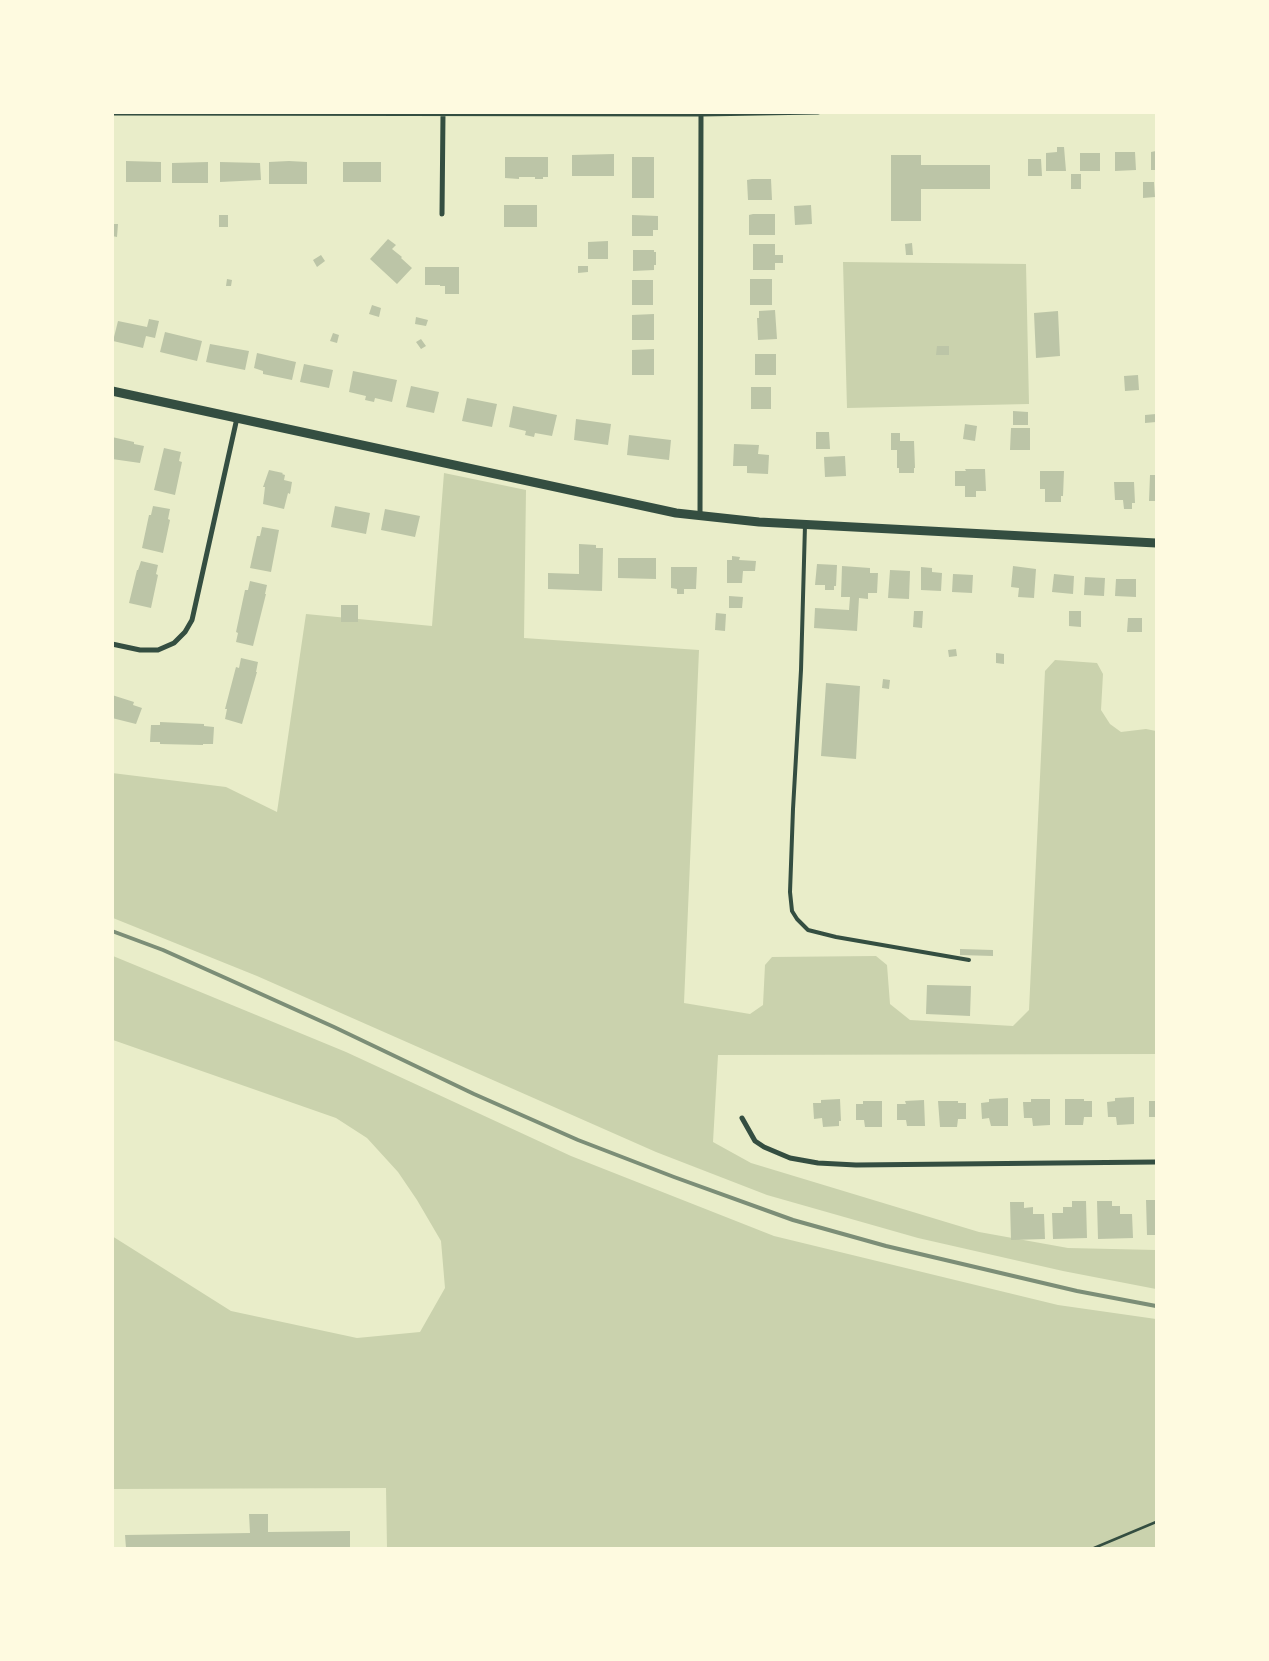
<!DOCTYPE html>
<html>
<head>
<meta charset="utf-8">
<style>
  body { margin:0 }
  #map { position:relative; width:1269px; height:1661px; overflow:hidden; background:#e9edc9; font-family:Raleway,sans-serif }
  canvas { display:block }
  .frame { position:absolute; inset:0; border:114px solid #fefae0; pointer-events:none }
</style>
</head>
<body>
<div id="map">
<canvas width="1269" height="1661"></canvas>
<div class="frame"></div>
</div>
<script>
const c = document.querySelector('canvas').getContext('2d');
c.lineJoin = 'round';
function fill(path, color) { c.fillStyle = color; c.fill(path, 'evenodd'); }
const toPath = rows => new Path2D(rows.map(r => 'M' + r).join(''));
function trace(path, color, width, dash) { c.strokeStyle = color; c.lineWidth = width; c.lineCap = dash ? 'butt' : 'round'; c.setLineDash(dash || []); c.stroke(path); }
fill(toPath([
  [843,262,1026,264,1029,404,847,408],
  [444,473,526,490,524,638,699,650,684,1003,750,1014,763,1005,765,965,772,957,876,956,887,965,890,1004,910,1020,1013,1026,1029,1010,1045,671,1055,660,1097,663,1103,674,1101,710,1110,724,1121,732,1146,729,1156,731,1156,1054,718,1055,713,1142,751,1163,979,1232,1068,1248,1156,1250,1156,1289,1063,1271,918,1238,767,1195,656,1152,257,976,113,918,112,773,226,787,277,812,306,614,432,626],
  [113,956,346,1052,571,1156,774,1236,1058,1305,1156,1319,1156,1548,387,1548,386,1488,113,1489,112,1236,231,1311,357,1338,420,1332,445,1288,441,1241,417,1200,398,1172,367,1138,336,1118,113,1040]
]), '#cad2ad');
fill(toPath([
  [1057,147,1064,147,1066,171,1046,171,1046,153,1057,152],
  [1156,151,1156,170,1151,170,1151,152],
  [1115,152,1135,152,1136,170,1115,171],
  [1080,153,1100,153,1100,171,1080,171],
  [614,154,614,176,572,176,572,155],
  [891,155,921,155,921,165,990,165,990,189,921,189,921,221,891,221],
  [505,157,548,157,548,177,543,177,543,179,535,179,535,177,519,177,519,179,505,178],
  [632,157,654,157,654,198,632,198],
  [1028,159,1041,159,1042,176,1028,176],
  [126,161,161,162,161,182,126,182],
  [289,161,307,162,307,184,269,184,269,162],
  [208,162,208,183,172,183,172,163],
  [220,162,260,163,261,180,220,182],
  [343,162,381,162,381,182,343,182],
  [1071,174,1081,174,1081,189,1071,189],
  [752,179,771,179,772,200,748,200,747,180],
  [1143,182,1154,182,1155,197,1143,198],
  [504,205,537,205,537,227,504,227],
  [811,205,812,224,795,225,794,206],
  [753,214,775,214,775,235,749,235,749,215],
  [219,215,228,215,228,227,219,227],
  [632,215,658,216,658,230,653,230,653,236,632,236],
  [112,224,118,224,117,237,112,236],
  [388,239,396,245,392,249,402,257,401,258,412,268,397,284,370,259],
  [608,241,608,259,588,259,588,242],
  [912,243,913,255,906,255,905,244],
  [753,244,775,244,775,255,783,255,783,263,775,263,775,270,753,270],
  [633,250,654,250,654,252,656,252,656,265,654,265,654,270,633,271],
  [321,255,325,261,317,267,313,260],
  [578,266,588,266,588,272,578,273],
  [425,267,459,267,459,294,445,294,445,286,440,286,440,285,425,285],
  [227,279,232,280,231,286,226,286],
  [750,279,772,279,772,305,750,305],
  [632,280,653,280,653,305,632,305],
  [372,305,381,308,379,317,369,314],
  [775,310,777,339,758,340,757,318,759,318,759,311],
  [1058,311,1060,356,1036,358,1034,313],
  [654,314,654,340,632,340,632,315],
  [416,317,428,320,426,326,415,324],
  [149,319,159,321,155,338,146,336,143,348,113,341,118,321,147,327],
  [165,332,202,341,197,361,160,352],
  [333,333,339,335,337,343,330,341],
  [421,339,426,346,421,349,416,342],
  [210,344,249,351,245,370,206,362],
  [937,346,949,346,949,355,936,355],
  [654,349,654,375,632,375,632,350],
  [257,353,296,362,292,380,263,374,263,371,254,368],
  [755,354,776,354,776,375,755,375],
  [304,364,333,370,329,388,300,382],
  [353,371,397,380,392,402,375,398,374,402,365,400,366,396,349,392],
  [1138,375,1139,390,1125,391,1124,376],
  [411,386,439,392,434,413,406,407],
  [751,387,771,387,771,409,751,409],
  [467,398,497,404,492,427,462,421],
  [513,406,557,415,552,436,535,433,534,437,525,435,526,431,509,427],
  [1013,411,1028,412,1028,425,1013,425],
  [1156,414,1156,422,1145,423,1145,415],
  [576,419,611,424,608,445,574,440],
  [965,424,977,426,975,441,963,439],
  [1011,428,1030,428,1030,450,1010,450],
  [816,432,829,432,830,449,816,449],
  [891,433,900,433,900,441,914,441,915,468,914,468,914,473,899,473,899,468,897,468,897,450,891,450],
  [629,435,671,440,669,460,627,455],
  [112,437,134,442,134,444,144,446,140,463,112,459],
  [734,444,759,445,758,454,769,455,768,474,747,473,747,466,733,466],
  [164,448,181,452,179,461,182,462,175,495,154,490],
  [845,456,846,476,825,477,824,457],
  [965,469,985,469,986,491,976,491,976,497,965,497,965,486,955,486,955,471,966,471],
  [269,470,283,473,282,474,285,475,284,480,292,482,290,494,288,493,284,509,263,504,265,487,263,487],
  [1040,471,1064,471,1063,496,1061,496,1061,502,1045,502,1045,489,1040,489],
  [1150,475,1156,475,1156,501,1149,501],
  [1114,482,1134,482,1135,503,1132,503,1132,509,1124,509,1123,500,1115,500],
  [153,506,170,509,168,519,170,520,163,553,142,548,149,515,151,515],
  [335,506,370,513,366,534,331,527],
  [385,509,420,516,415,537,381,530],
  [262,527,279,530,271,572,250,568,257,536,260,536],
  [579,544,596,545,596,548,603,548,602,591,548,589,548,573,579,574],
  [732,556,740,557,739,560,756,561,755,571,743,571,742,583,727,583,727,560,732,560],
  [618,558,656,558,656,579,618,578],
  [141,561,158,565,156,574,158,575,151,608,129,603,137,570,138,570],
  [817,564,837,565,836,586,834,586,834,590,825,590,825,585,815,585],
  [842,566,870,568,870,573,878,573,877,593,868,593,868,599,859,598,857,631,814,628,815,608,849,610,850,597,841,597],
  [1013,566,1036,569,1034,598,1018,597,1019,588,1011,587],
  [671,567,697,567,696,589,684,589,684,594,677,594,677,589,671,588],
  [921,567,932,568,932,572,942,573,941,591,921,590],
  [890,570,910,571,909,599,888,598],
  [953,574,973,575,972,593,952,592],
  [1054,574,1074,576,1073,594,1052,592],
  [1085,577,1105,578,1104,596,1084,595],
  [1116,579,1136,579,1136,597,1115,596],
  [250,581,267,585,265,594,266,594,253,646,236,642,238,633,236,632,245,590,248,590],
  [729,596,743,597,742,608,729,608],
  [341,605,358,605,358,622,341,622],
  [914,611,923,611,922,628,913,627],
  [1069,611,1081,611,1081,627,1069,626],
  [716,613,726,614,725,631,715,630],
  [1128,618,1142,618,1142,632,1127,632],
  [956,649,957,656,949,657,948,650],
  [996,653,1004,654,1004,664,996,663],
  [241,658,258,662,256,672,257,672,242,724,225,719,227,709,225,709,236,667,239,668],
  [883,679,890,680,889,689,882,688],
  [826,683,860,686,856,759,821,756],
  [112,695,134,702,133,705,142,708,136,724,112,718],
  [160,722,204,724,204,726,214,727,213,744,203,744,203,745,160,744,160,742,150,742,151,725,160,725],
  [960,949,993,950,993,956,960,955],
  [927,985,971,986,970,1016,926,1014],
  [1134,1097,1134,1124,1117,1125,1116,1117,1108,1117,1107,1102,1115,1101,1115,1098],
  [1008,1098,1008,1126,991,1126,989,1118,982,1119,981,1103,989,1102,989,1099],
  [840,1099,841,1121,839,1121,839,1126,823,1127,822,1118,814,1119,813,1103,821,1103,821,1100],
  [1031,1099,1050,1099,1050,1125,1033,1126,1032,1118,1024,1118,1023,1102,1031,1102],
  [1065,1099,1084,1099,1084,1101,1092,1101,1092,1117,1084,1117,1083,1125,1065,1125],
  [924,1100,925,1126,907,1126,906,1120,897,1120,897,1104,906,1104,905,1101],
  [863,1101,882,1101,882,1127,865,1127,864,1120,856,1120,856,1104,863,1104],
  [938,1101,958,1101,958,1103,966,1103,966,1119,958,1119,957,1127,940,1127],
  [1149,1101,1156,1101,1156,1117,1149,1117],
  [1146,1200,1156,1200,1156,1235,1147,1235],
  [1072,1201,1086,1201,1087,1238,1053,1239,1052,1213,1063,1213,1063,1207,1072,1207],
  [1097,1201,1112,1201,1112,1206,1120,1206,1120,1214,1132,1214,1133,1238,1098,1239],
  [1010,1202,1024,1202,1024,1208,1033,1207,1033,1214,1044,1214,1045,1239,1011,1240],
  [249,1514,268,1514,268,1532,350,1531,350,1548,126,1548,125,1535,250,1533]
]), '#bcc5a7');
trace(toPath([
  [1094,1548,1156,1522]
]), '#344e41', 2.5);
trace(toPath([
  [805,525,801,670,793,809,790,892,792,911,797,919,808,930,836,937,969,960]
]), '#344e41', 4);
trace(toPath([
  [112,113,701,114,818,112],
  [442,214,443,114],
  [700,516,701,114],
  [112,644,140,650,158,650,174,643,185,632,192,620,237,418],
  [742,1118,755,1141,764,1147,790,1158,818,1163,856,1165,1156,1162]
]), '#344e41', 5);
trace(toPath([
  [112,391,676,513,759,522,1156,543]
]), '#344e41', 9);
trace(toPath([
  [112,931,163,950,230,980,334,1027,474,1094,578,1140,674,1177,793,1220,886,1246,1077,1291,1156,1306]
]), '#7c8e77', 4);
</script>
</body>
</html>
